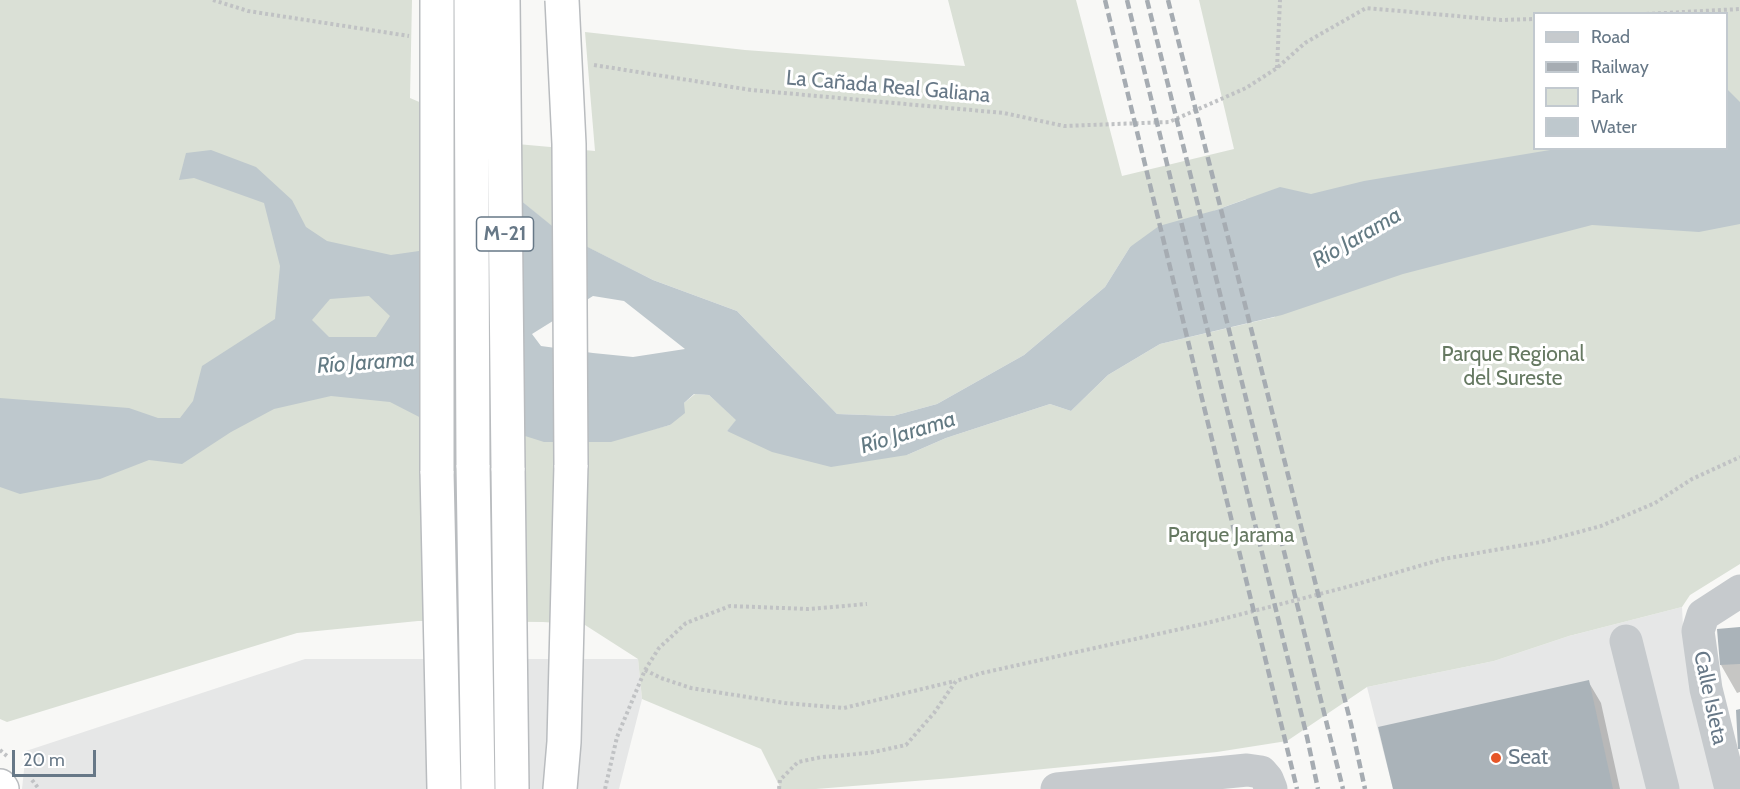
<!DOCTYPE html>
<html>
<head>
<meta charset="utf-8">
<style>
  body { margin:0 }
  #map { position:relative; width:1740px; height:789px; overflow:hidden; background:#f8f8f6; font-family:Cabin,sans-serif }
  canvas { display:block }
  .legend { position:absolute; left:1533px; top:12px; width:195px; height:138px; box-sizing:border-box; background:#fff; border:2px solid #c2c9cf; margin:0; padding:8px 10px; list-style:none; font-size:18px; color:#677887 }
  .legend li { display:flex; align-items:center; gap:12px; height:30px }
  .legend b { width:30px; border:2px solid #c2c9cf }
  .scale { position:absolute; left:12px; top:750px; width:84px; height:27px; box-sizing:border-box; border:3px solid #677887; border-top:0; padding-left:8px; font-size:18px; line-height:21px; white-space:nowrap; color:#677887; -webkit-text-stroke:4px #fff; paint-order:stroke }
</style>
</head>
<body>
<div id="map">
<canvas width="1740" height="789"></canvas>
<ul class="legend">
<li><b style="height:8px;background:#c6cacd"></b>Road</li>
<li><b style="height:8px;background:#a6acb2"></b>Railway</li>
<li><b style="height:16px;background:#dae0d6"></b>Park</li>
<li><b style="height:16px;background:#bec8cd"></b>Water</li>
</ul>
<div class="scale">20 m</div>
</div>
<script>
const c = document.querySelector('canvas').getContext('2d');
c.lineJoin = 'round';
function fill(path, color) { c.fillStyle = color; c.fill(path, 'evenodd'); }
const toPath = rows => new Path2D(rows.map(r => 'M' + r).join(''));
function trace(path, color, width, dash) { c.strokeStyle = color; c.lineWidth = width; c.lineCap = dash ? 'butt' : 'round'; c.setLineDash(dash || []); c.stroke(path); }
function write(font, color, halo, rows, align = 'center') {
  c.font = font + ' Cabin,sans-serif'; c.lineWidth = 6; c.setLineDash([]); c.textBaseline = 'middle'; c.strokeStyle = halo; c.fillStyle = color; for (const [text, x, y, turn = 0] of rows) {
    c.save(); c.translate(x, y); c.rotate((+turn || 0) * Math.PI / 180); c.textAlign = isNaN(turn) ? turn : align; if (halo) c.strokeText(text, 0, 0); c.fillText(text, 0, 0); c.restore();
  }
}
fill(toPath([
  [1682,607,1683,627,1720,789,1393,789,1367,687,1494,661,1569,636],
  [305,659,638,659,642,699,619,789,22,789,26,751]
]), '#e6e7e7');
fill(toPath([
  [0,0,412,0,410,98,517,144,595,151,585,32,745,50,965,66,948,0,1076,0,1122,176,1234,149,1199,0,1740,0,1740,564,1690,595,1682,607,1569,636,1494,661,1367,687,1287,741,1217,752,952,778,816,789,781,789,761,749,642,699,638,659,585,625,543,622,418,621,297,633,7,722,0,719],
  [1534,14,1726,14,1726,148,1534,148],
  [1246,199,1275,317,1160,344,1108,375,1071,411,1050,404,946,438,907,455,727,431,737,420,709,395,695,394,684,403,670,425,642,432,516,335,520,200,561,234,653,280,737,311,837,414,893,416,937,404,1024,355,1105,287,1130,247,1216,210]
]), '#dae0d6');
fill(toPath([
  [1727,89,1740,102,1740,224,1699,232,1592,225,1403,274,1282,315,1160,344,1108,375,1071,411,1050,404,946,438,907,455,831,467,772,452,727,431,736,420,709,395,694,394,684,403,685,413,670,425,611,442,544,442,459,415,429,422,390,402,331,396,274,409,231,432,182,464,149,460,100,479,20,494,0,487,0,398,129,408,158,418,180,418,193,401,202,366,275,319,280,266,264,203,194,178,179,180,186,153,211,150,256,167,292,200,306,227,327,241,391,255,419,251,423,236,443,207,471,198,519,199,562,234,653,280,737,311,837,414,893,416,937,404,1024,355,1105,287,1130,247,1159,226,1216,210,1280,187,1311,194,1364,181,1556,149,1726,148],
  [369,296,390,316,376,337,329,337,312,320,330,299],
  [593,296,624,301,685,349,633,357,593,353,541,346,532,334]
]), '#bec8cd');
fill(toPath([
  [1740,628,1740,692,1737,693,1721,665],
  [1588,681,1601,703,1620,789,1395,789]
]), '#0003');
fill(toPath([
  [1740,627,1740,664,1720,665,1717,629],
  [1589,680,1613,789,1393,789,1378,727],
  [1740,709,1740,749,1738,749,1736,710]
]), '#aab3b9');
const highway = toPath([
  [473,465,478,789],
  [508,468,512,789],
  [437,471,444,789],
  [0,786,2,789],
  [560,789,564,742,571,465]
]);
trace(highway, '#b9bcbf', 36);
trace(toPath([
  [213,0,248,11,409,36],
  [1646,14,1740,9],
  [594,65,751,90,1004,113,1064,126,1169,122,1246,88,1277,68,1305,43,1366,8,1501,20,1534,19],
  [1277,68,1280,0],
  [645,670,661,678,691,688,785,703,844,708,955,681],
  [0,750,7,756],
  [32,780,39,789],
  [605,789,617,737,645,670,659,648,686,623,730,606,808,609,867,604],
  [779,789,780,780,798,762,822,757,869,753,906,745,934,713,956,681,982,673,1203,624,1347,587,1443,559,1541,542,1601,526,1655,503,1692,479,1740,457]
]), '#c0c2c4', 4, [3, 3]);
trace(toPath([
  [1626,641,1663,789],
  [1057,789,1247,770,1261,772,1267,779,1271,789],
  [1731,789,1706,689,1698,631,1703,615,1740,591]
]), '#c6cacd', 33);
trace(highway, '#fff', 33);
trace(toPath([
  [1105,0,1297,789],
  [1127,0,1307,737,1318,789],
  [1147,0,1343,789],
  [1168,0,1351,724,1365,789]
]), '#a6acb2', 4.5, [9, 4.5]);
const highwayBridge = toPath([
  [437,0,437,471],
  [471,0,473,465],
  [503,0,508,468],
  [562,0,569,144,571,465]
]);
trace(highwayBridge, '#b9bcbf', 36, []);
trace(highwayBridge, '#fff', 33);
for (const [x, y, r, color] of [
  [1496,758,6,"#e65628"]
]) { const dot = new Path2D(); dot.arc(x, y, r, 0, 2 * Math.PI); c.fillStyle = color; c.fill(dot); trace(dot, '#fff', 2); }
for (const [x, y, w] of [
  [505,234,57]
]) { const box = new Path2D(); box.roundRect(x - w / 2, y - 17, w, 34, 4.5); c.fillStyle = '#fff'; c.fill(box); trace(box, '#677887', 1.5); }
write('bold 20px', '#677887', null, [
  ["M-21",505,234]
]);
write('21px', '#677887', '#fff', [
  ["La Cañada Real Galiana",888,87,5],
  ["Calle Isleta",1710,698,78]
]);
write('21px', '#667962', '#fff', [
  ["Parque Regional",1513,355],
  ["del Sureste",1513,379],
  ["Parque Jarama",1231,536]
]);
write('21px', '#677887', '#fff', [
  ["Seat",1508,758]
], 'left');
write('italic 22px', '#637a83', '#fff', [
  ["Río Jarama",1357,238,-30],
  ["Río Jarama",366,363,-4],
  ["Río Jarama",908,433,-17]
]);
</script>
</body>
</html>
